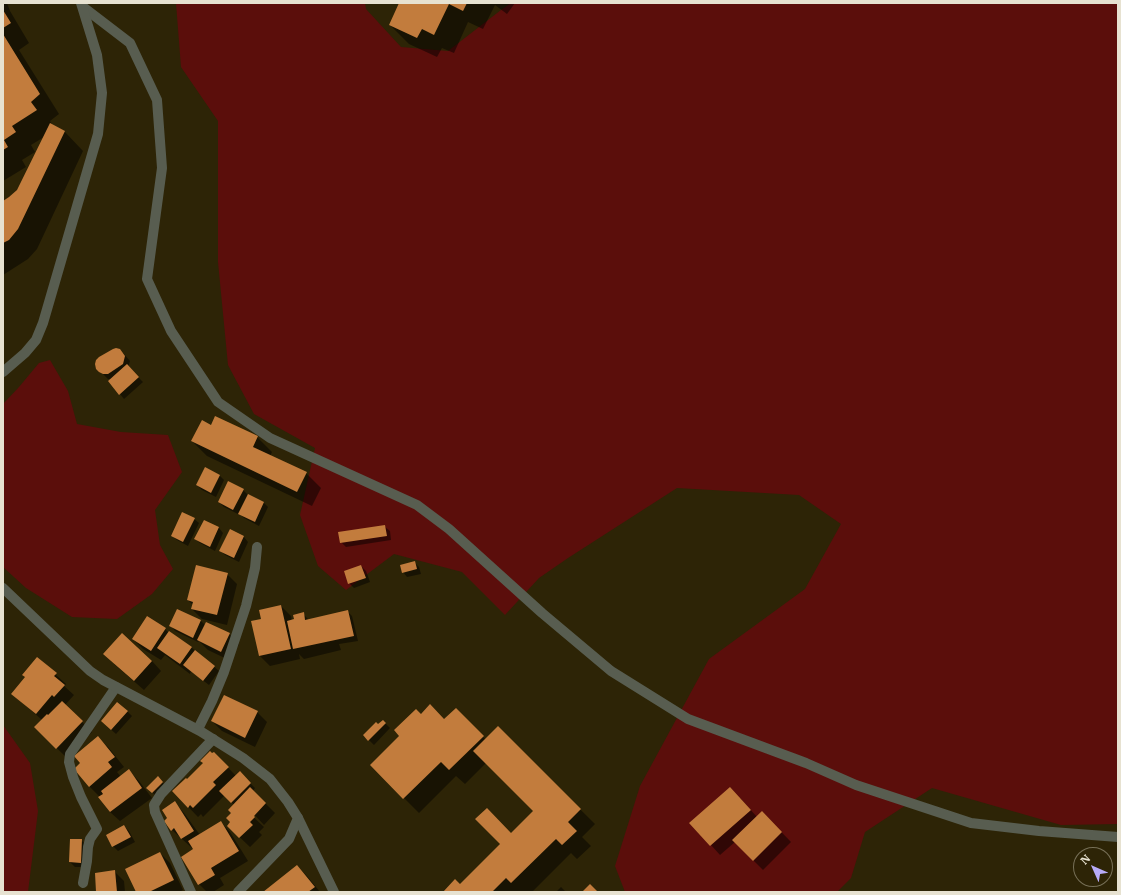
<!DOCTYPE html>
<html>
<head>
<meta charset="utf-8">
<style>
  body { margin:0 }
  #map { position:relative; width:1121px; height:895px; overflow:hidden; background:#2d2406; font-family:"IBM Plex Serif",serif }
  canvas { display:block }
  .frame { position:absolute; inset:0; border:4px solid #e7e2d1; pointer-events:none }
  .north { position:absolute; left:1073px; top:847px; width:40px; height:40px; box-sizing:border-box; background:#2d2406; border:1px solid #777057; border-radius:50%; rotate:315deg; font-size:11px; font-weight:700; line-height:16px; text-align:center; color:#e7e2d1 }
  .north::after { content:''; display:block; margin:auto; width:14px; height:18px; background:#b7abf8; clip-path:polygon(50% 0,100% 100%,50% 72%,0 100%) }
</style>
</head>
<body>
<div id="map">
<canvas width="1121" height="895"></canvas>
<div class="frame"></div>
<div class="north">N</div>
</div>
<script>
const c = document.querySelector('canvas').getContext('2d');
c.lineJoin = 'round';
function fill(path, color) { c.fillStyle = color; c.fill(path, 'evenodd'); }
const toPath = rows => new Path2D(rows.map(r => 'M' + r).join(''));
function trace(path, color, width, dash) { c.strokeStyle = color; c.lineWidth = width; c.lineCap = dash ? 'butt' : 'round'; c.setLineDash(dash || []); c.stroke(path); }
fill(toPath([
  [176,3,365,3,366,9,401,47,448,51,501,10,511,3,1118,3,1118,824,1061,825,932,788,865,832,851,878,837,892,625,892,615,866,640,786,709,659,805,589,841,524,799,495,677,488,568,558,539,578,505,615,462,572,394,554,346,590,318,566,300,515,315,448,254,414,228,365,218,262,218,121,181,67],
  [50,360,68,391,77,424,121,432,168,435,182,472,155,510,160,545,173,569,152,594,117,619,72,617,26,588,3,567,3,404,19,387,39,363],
  [3,725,30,763,38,811,28,892,3,892]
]), '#5b0e0b');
fill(toPath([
  [3,3,7,3,10,11,29,43,19,50,59,114,50,121,53,126,64,131,83,151,37,249,28,259,3,275,3,202,18,190,44,137,31,145,35,152,22,160,26,167,3,181],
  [401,3,515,3,507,14,495,5,483,29,468,22,454,53,442,48,437,57,409,44,390,25],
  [123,353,130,361,128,367,143,382,124,399,120,394,112,379,108,379,97,368],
  [212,426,257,437,272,452,270,456,306,473,321,488,312,506,207,456,192,441],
  [206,469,220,476,224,480,216,497,202,490,197,485],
  [243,490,248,495,264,503,268,507,259,526,244,518,239,513,238,514,224,507,219,502],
  [194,519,199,523,188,546,177,540,172,536],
  [204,521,219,528,223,533,215,551,200,543,195,539],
  [385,527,390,531,391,540,346,547,341,542],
  [230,531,244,537,248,542,239,562,225,555,220,550],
  [414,562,419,567,421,574,407,577,403,572],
  [361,566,366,571,370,582,354,588,349,583],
  [227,574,237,584,227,625,202,619,192,609,193,605,188,600],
  [281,606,291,616,292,621,303,614,309,620,347,611,352,616,358,641,339,644,341,650,304,659,299,654,300,659,270,666,260,656,262,619],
  [178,610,201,621,205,625,229,634,239,644,231,661,208,650,199,641,198,642,175,631,171,626],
  [165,629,169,633,169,632,192,648,219,671,209,685,191,671,190,674,165,655,161,660,143,649,133,639],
  [37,658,66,684,64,686,74,695,65,705,92,732,67,758,35,727,42,720,13,694,26,677],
  [152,661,161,671,144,690,114,664],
  [456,709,486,740,498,728,595,824,582,837,591,846,577,859,571,853,532,892,444,892,460,886,534,811,486,763,465,784,456,776,419,813,371,765,421,715,445,720],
  [127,711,132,716,116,734,107,726],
  [257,712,267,722,255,747,222,731,212,721],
  [383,721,390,728,374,745,364,735,378,726],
  [98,738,108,747,124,767,117,772,121,777,129,771,139,781,152,798,120,821,110,812,100,797,89,786],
  [214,753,236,776,240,773,255,788,253,791,275,813,264,825,251,811,249,813,264,827,259,832,262,835,250,847,228,826,232,822,232,813,234,805,225,795,203,817,201,814,198,817,173,791,187,780],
  [158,778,167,787,157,797,148,788],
  [740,798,757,817,762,812,791,842,763,870,735,842,720,855,711,845],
  [175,803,184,813,200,835,221,822,230,832,248,861,220,878,224,885,213,892,207,892,199,884,183,857,195,850,193,847,192,848,172,830,169,819],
  [124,826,129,831,135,842,118,851,113,846],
  [81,840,86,845,85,867,75,867,70,862],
  [160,853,170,863,183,890,179,892,137,892],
  [297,866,307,876,320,892,265,892],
  [115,872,124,881,125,892,97,892],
  [561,887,566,892,556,892]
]), '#0007');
fill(toPath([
  [399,3,467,3,463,11,449,4,434,35,422,29,417,38,389,25],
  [3,10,11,23,3,28],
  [3,34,40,94,31,102,37,110,12,126,16,132,4,140,8,147,3,150],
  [50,123,65,131,18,229,9,240,3,243,3,201,9,197,17,190],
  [116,348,120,349,125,356,123,364,108,374,103,374,99,372,96,369,95,364,96,360,99,357,113,349],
  [127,364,139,377,119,395,108,381],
  [215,416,258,436,253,447,307,472,297,492,191,441,202,420,211,425],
  [205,467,220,475,211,493,196,485],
  [228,481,244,489,233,510,218,502],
  [248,494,264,502,255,522,238,514],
  [182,512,195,518,183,542,171,536],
  [204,520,219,527,210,547,194,539],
  [385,525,387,536,340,543,338,532],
  [230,529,244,536,234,558,219,551],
  [415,561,417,569,402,573,400,565],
  [196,565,228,573,217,615,191,609,193,602,187,600],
  [361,565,366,578,348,584,344,571],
  [281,605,291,649,259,656,251,621,261,619,259,610],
  [177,609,201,620,193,638,169,626],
  [348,610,354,636,293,649,287,621,294,619,293,615,304,612,305,620],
  [147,616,166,628,151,651,132,639],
  [206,622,230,633,221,652,197,640],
  [169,631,192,647,180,664,157,648],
  [122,633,152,661,134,681,103,654],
  [195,650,215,666,203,681,183,665],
  [37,657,57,673,54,676,65,685,54,697,52,695,36,714,11,694,25,677,22,675],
  [224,695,258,711,245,738,211,721],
  [62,701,83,721,56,749,34,727,47,714,48,715],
  [117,702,128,711,111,730,101,721],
  [430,704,444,719,456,708,484,736,449,770,441,762,403,799,370,765,399,736,394,730,416,709,421,714],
  [383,720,386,723,368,741,363,735,376,722,378,724],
  [498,726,581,809,568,822,577,831,562,845,556,839,511,883,506,878,492,892,443,892,455,879,460,884,500,844,475,819,487,808,511,833,533,811,473,751],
  [98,736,115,757,108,762,112,767,89,787,74,769,80,763,74,756],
  [210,751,212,753,214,752,229,767,213,782,216,785,193,808,190,805,188,808,172,791,186,778,187,779,203,763,200,761],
  [129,769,142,788,110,812,98,797,103,794,101,791],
  [240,771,251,783,231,803,219,791],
  [158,776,163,782,152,793,146,788],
  [250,787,266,803,254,816,255,817,250,822,253,825,239,838,227,826,230,822,226,818,231,813,228,810],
  [730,787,751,810,710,846,689,823],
  [175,801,194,831,181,839,174,828,171,831,164,821,167,818,162,810],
  [762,811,782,832,753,861,732,840],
  [221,821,239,851,211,868,215,875,198,885,181,857,193,849,188,841],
  [124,825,131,837,112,847,106,835],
  [70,839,82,839,81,863,69,862],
  [160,852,174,880,149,892,136,892,125,869],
  [297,865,315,887,308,892,263,892],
  [115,870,117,892,96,892,95,873],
  [590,884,598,892,582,892]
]), '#c27c3d');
trace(toPath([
  [83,7,130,43,157,100,162,168,147,279,171,331,218,402,270,438,417,505,449,529,542,613,611,671,688,719,806,763,856,785,971,823,1039,831,1118,837],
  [83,883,87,861,88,847,90,839,97,829,81,797,73,777,69,762,70,754,116,687],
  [191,892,155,812,154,805,161,794,213,739]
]), '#585d50', 10);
trace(toPath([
  [198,729,212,701,224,672,246,606,255,568,257,547],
  [298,818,334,892]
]), '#585d50', 10);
trace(toPath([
  [3,372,25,353,36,340,43,323,98,134,102,93,97,55,81,3],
  [3,588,90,671,103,680,200,731,243,758,270,779,288,802,298,818,289,839,238,892]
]), '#585d50', 10);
</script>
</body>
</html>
